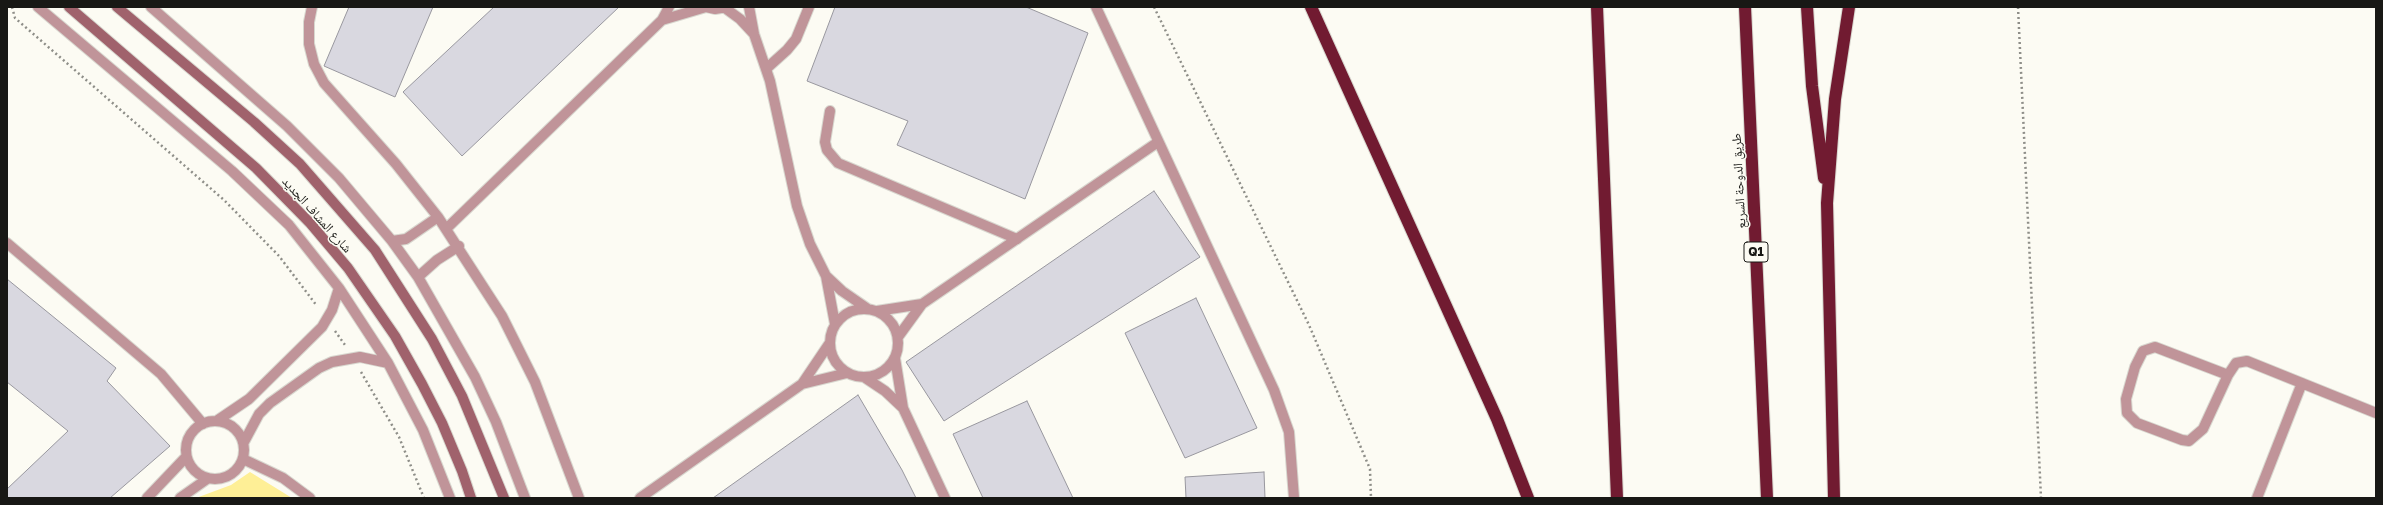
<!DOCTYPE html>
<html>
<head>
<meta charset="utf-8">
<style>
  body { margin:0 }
  #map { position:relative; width:2383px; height:505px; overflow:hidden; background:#fcfbf3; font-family:"Golos Text",sans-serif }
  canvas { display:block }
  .frame { position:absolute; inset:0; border:8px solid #181815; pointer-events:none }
</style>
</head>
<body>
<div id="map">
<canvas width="2383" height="505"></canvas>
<div class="frame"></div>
</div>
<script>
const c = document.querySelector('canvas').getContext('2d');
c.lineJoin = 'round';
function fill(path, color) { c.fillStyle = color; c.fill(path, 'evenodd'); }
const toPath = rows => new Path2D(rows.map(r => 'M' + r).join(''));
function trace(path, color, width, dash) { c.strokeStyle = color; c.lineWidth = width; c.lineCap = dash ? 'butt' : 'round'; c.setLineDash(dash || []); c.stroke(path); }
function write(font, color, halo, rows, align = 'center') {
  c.font = font + ' "Golos Text","Noto Naskh Arabic",sans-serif'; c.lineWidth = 3; c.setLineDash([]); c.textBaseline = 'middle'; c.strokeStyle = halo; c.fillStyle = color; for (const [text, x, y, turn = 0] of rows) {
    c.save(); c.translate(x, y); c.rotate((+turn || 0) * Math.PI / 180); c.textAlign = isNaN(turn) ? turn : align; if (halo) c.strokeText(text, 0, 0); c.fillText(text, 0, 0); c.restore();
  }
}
fill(toPath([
  [250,472,292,498,196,498,231,485]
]), '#feef96');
const building = toPath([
  [349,7,433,7,395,97,324,66,349,7],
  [494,7,619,7,462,156,403,92,494,7],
  [835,7,1026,7,1088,33,1025,199,897,145,908,121,807,81,835,7],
  [1154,191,1200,257,944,421,906,362,1154,191],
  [7,279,116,368,107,381,170,446,110,498,7,498,7,489,68,431,7,382,7,279],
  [1196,298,1257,428,1185,458,1125,333,1196,298],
  [858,395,902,470,916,498,713,498,858,395],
  [1027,401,1073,498,983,498,953,434,1027,401],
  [1264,472,1265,498,1186,498,1185,477,1264,472]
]);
fill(building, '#d9d8e0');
trace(building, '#98979e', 1);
const lane = toPath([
  [767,68,787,50,796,39,809,7],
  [830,111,825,142,827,150,838,163,1017,239],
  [2228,375,2203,429,2189,441,2182,440,2137,423,2127,413,2126,399,2135,367,2143,351,2155,347,2228,375,2236,363,2247,361,2376,413],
  [2257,498,2302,383]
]);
const street = toPath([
  [38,7,232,171,289,225,339,288,388,363,423,430,450,498],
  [151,7,287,126,339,178,392,241,418,277,475,377,496,422,525,498],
  [312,7,309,22,309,44,314,64,324,83,396,164,438,217,502,316,535,382,579,498],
  [706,7,715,9,727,7],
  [749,7,754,34,770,81,797,206,810,244,826,276,835,324],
  [1096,7,1274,390,1289,432,1294,498],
  [725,8,740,19,754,34],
  [662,20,706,7],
  [446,229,662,20,669,7],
  [392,241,406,239,438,217],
  [7,243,161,374,203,424],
  [826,276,842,291,868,309],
  [418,277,437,260,459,246],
  '830 343a34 34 0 1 1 68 0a34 34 0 1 1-68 0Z',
  [877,311,922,304],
  [898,337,922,304,1158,142],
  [895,358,903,408,945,498],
  [864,377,885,391,903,408],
  [802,384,829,344],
  [218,420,249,399,322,327,332,310,339,288],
  '186 450a29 29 0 1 1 58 0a29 29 0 1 1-58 0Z',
  [244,442,259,414,270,403,319,368,332,362,360,357,388,363],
  [243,459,283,478,310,498],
  [147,498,186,457],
  [180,498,207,479],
  [640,498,802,384,847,373]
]);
const secondary = toPath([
  [69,7,256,168,310,223,348,268,395,336,422,384,442,423,462,471,471,498],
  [117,7,254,122,300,164,375,250,432,339,462,396,504,498]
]);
const highway = toPath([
  [1311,7,1497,419,1528,498],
  [1597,7,1617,498],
  [1745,7,1767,498],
  [1807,7,1812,86,1824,178],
  [1834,498,1827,203,1835,99,1849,7]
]);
trace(lane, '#d8d7cf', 12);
trace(street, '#d8d7cf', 12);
trace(secondary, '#d8d7cf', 12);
trace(highway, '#d8d7cf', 14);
trace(toPath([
  [12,7,15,18,224,200,279,256,317,306],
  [1154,7,1309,325,1370,469,1371,498],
  [2018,7,2041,498],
  [335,331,345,345],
  [361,372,399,437,424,498]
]), '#8e8e88', 2.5, [2, 3]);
trace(lane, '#c09499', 10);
trace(street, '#c09499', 10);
trace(secondary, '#a0626c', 10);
trace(highway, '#711b31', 12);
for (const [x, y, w] of [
  [1756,252,24]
]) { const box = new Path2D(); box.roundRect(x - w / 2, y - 10, w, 20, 3); c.fillStyle = '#fcfbf3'; c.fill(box); trace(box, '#181815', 1); }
write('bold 12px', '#181815', null, [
  ["Q1",1756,252]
]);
write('13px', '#181815', '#fcfbf3', [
  ["طريق الدوحة السريع",1739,181,-93],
  ["شارع المشاف الجديد",317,215,48]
]);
</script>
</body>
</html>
